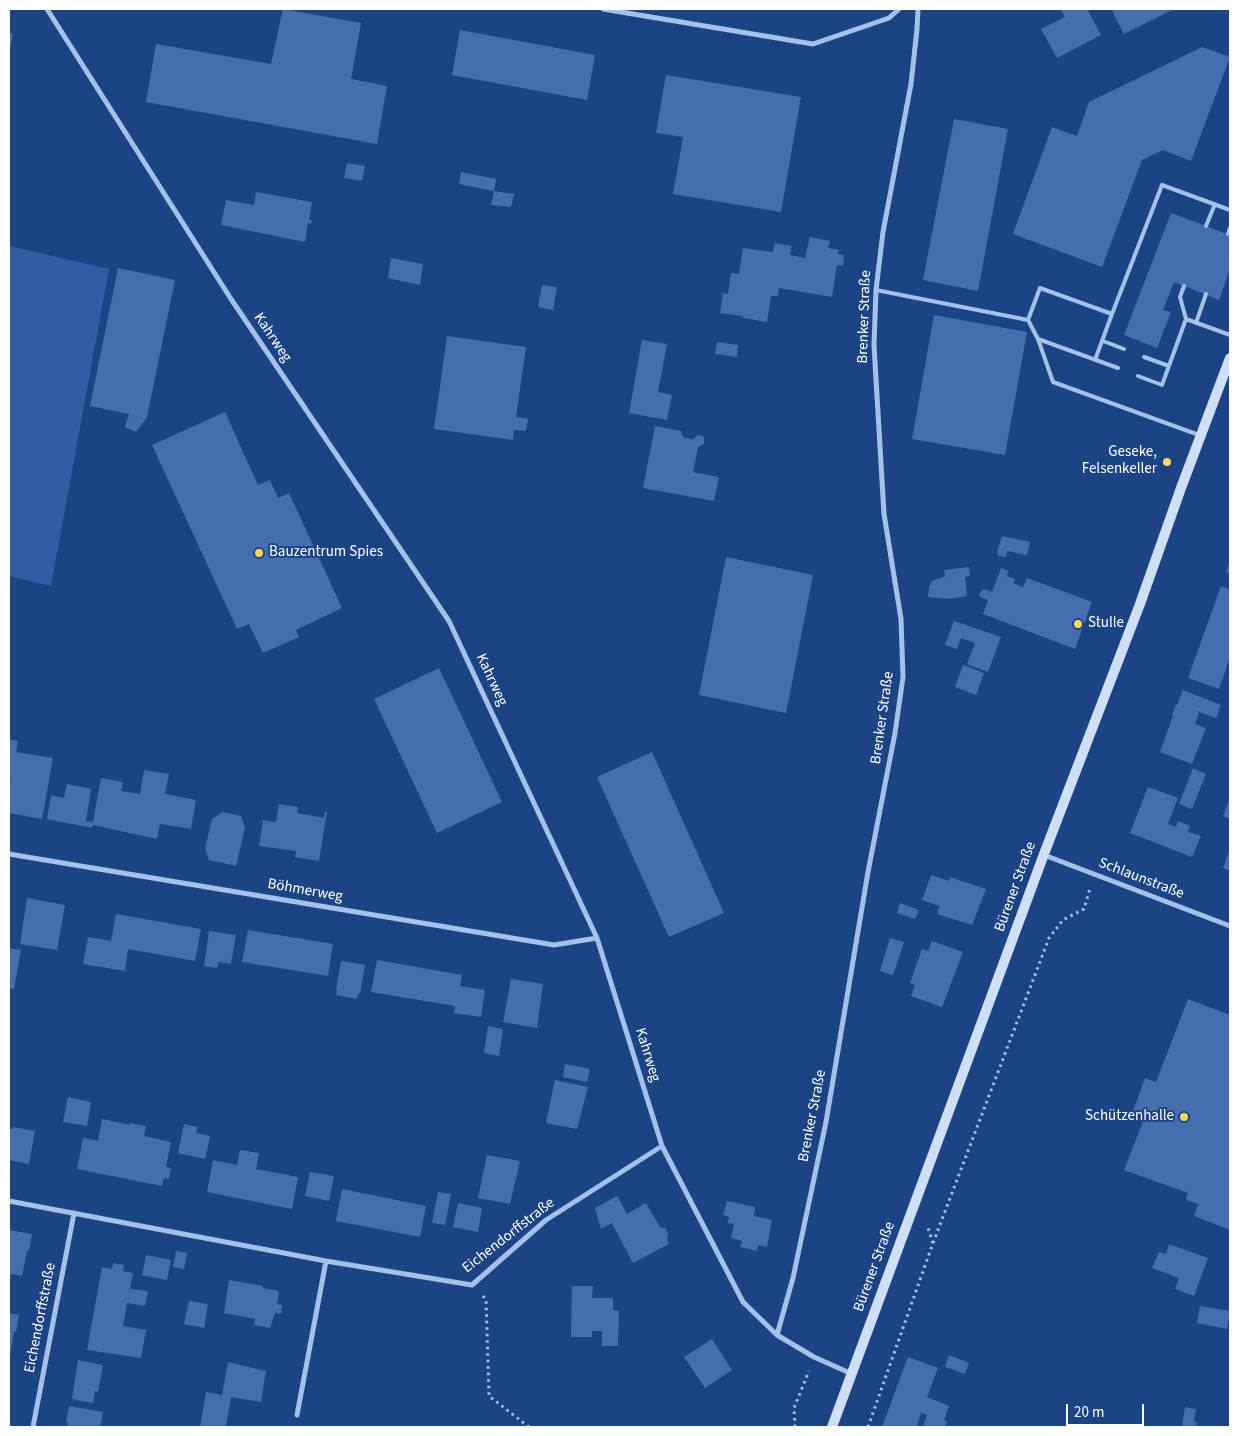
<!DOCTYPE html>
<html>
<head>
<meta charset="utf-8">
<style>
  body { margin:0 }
  #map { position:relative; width:1239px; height:1436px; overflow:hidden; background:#1c4485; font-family:"Source Sans 3",sans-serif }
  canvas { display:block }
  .frame { position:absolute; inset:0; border:10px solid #fff; pointer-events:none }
  .scale { position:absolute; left:1066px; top:1404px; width:78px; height:22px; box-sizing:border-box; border:2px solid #fff; border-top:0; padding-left:6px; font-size:15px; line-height:18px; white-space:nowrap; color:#fff; -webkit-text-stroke:4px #1c4485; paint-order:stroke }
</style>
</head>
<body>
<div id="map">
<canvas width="1239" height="1436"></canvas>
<div class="frame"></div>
<div class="scale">20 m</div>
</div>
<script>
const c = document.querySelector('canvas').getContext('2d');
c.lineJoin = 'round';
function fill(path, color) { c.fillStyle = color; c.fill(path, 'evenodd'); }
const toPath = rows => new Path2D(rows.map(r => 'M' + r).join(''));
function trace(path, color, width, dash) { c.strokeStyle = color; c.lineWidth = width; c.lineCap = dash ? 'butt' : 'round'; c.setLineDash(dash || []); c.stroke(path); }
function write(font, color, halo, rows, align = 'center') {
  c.font = font + ' "Source Sans 3",sans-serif'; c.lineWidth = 4; c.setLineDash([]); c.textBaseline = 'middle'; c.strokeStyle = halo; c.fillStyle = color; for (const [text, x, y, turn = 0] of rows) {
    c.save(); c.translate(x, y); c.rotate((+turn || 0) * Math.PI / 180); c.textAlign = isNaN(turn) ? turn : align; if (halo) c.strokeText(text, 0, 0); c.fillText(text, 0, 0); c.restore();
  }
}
fill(toPath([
  [9,246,109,269,51,586,9,576]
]), '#305da3');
fill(toPath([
  [283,9,361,23,351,79,387,86,377,144,146,102,156,44,271,64],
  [1060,9,1087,9,1101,35,1057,58,1041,29,1065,17],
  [1111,9,1174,9,1124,34],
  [460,30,595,55,587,100,452,75],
  [9,33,13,34,10,48,9,48],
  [1202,47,1230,57,1191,161,1163,150,1142,160,1102,267,1013,234,1052,127,1077,136,1089,102],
  [666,75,801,97,781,212,673,194,683,137,656,133],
  [954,119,1008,129,978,291,923,280],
  [347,163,365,166,362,181,344,178],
  [461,172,496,179,494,191,459,184],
  [494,191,514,194,511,207,491,205],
  [256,192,312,202,309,220,312,220,311,224,308,223,305,242,221,225,226,200,254,205],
  [1171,213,1230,235,1230,269,1219,300,1174,282,1163,310,1171,312,1157,348,1124,335],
  [810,237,830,241,828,248,839,250,838,254,844,255,843,266,837,265,832,297,779,288,778,296,771,296,767,322,743,318,743,316,720,313,723,293,728,294,731,273,739,274,743,248,773,252,775,243,792,246,790,255,805,258],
  [391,258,423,264,420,285,388,278],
  [118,268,175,280,147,417,136,432,125,427,129,414,90,406],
  [542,285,557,287,553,310,538,307],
  [934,315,1027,332,1005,455,912,439],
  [447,336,526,347,516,417,528,419,526,431,514,430,513,440,434,429],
  [642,340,667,344,658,392,672,395,667,420,629,413],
  [717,342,738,345,737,357,715,354],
  [225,412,258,485,270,480,278,498,289,493,342,608,296,630,299,637,263,653,249,624,237,629,152,445],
  [655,426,681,431,683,437,693,440,696,436,700,435,704,437,704,444,698,447,693,472,719,477,714,501,643,488],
  [1002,536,1030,542,1027,555,1007,551,1006,557,999,556,997,552],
  [726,557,813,575,786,713,699,695],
  [1230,561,1230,574,1226,572],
  [969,567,970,576,965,577,967,596,948,599,928,597,929,587,932,581,945,576,944,570],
  [1001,568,1009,571,1007,576,1015,579,1013,583,1023,587,1027,578,1092,602,1075,649,983,614,988,600,980,597,979,595,983,589,992,592],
  [1221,586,1229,589,1230,586,1230,657,1219,689,1188,678],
  [954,621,1001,637,988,672,967,664,975,643,961,638,957,649,945,645],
  [963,665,984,673,976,695,955,687],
  [439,668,502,802,437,833,374,699],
  [1183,690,1221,705,1216,718,1197,711,1199,713,1195,724,1206,728,1192,764,1160,752,1173,716,1172,715,1176,704,1177,705],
  [9,739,18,741,16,752,53,758,42,819,9,813,9,789,11,778,9,778],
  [652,752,724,913,669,937,597,777],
  [1193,768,1206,774,1192,809,1179,804],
  [144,770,169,774,165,794,196,800,191,829,160,824,157,839,93,825,92,828,47,819,51,795,64,798,67,784,91,789,86,821,93,822,101,778,123,782,121,791,140,794],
  [1148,787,1178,798,1168,824,1176,827,1178,821,1190,826,1188,832,1201,836,1192,857,1130,833],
  [1230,798,1230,819,1223,816],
  [279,804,298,807,297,813,324,818,325,812,327,812,319,861,295,857,296,851,259,846,263,820,276,822],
  [223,812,241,816,245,828,236,866,209,860,205,848,212,819],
  [1230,849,1230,871,1223,868],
  [931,875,949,881,950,877,986,889,972,925,937,914,940,906,922,900],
  [27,898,65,905,57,950,20,944],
  [900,903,919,910,915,919,897,913],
  [116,914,201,929,195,961,128,949,125,971,83,964,88,937,111,941],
  [248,930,333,944,328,976,242,962],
  [209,931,236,935,231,964,218,962,217,968,204,966],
  [890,938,904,942,893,975,880,971],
  [932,941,963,952,942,1007,911,996,915,985,910,983,922,949,928,951],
  [9,948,21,950,14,989,9,988],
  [377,960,462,975,460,986,485,990,481,1017,454,1013,455,1006,371,992],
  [341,961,365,965,360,994,358,994,357,999,336,995,337,990,336,990],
  [511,979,543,984,537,1028,503,1022],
  [1188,999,1230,1015,1230,1230,1194,1216,1198,1204,1186,1200,1188,1193,1124,1170,1144,1119,1132,1114,1145,1078,1156,1082],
  [488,1026,503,1029,499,1056,484,1053],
  [565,1064,590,1069,587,1082,563,1077],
  [555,1080,588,1087,577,1129,546,1123],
  [68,1097,91,1102,87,1126,63,1122],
  [102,1119,130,1125,130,1123,146,1126,144,1136,171,1142,166,1167,171,1168,169,1179,164,1178,162,1186,77,1169,83,1138,98,1141],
  [184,1124,197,1127,196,1133,210,1136,205,1159,178,1153],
  [13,1127,35,1131,29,1164,9,1160,9,1129,12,1129],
  [240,1150,259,1153,256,1169,298,1177,292,1209,207,1192,213,1160,237,1165],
  [487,1155,520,1161,510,1204,478,1198],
  [310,1172,334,1176,329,1201,305,1196],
  [342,1189,426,1206,420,1237,336,1221],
  [438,1192,451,1194,445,1225,432,1223],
  [617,1196,627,1214,646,1203,660,1227,665,1228,668,1234,667,1240,669,1244,633,1263,612,1223,601,1229,595,1208],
  [727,1201,755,1207,754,1216,772,1220,767,1247,758,1245,757,1251,740,1247,742,1241,731,1238,734,1224,728,1223,729,1217,723,1215],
  [458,1203,482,1208,478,1232,453,1227],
  [9,1230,32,1234,29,1251,27,1250,22,1276,11,1274,10,1282],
  [1169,1244,1208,1258,1194,1296,1175,1289,1179,1278,1152,1268,1159,1252,1166,1254],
  [176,1251,187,1253,184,1269,173,1267],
  [146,1255,171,1260,167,1280,142,1275],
  [113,1263,124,1265,123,1271,133,1273,130,1289,148,1291,145,1306,127,1303,123,1326,146,1330,141,1358,87,1350,102,1267,112,1269],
  [229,1280,263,1286,262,1288,279,1291,277,1304,282,1305,281,1314,275,1313,270,1328,254,1325,255,1319,224,1313],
  [572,1286,593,1286,592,1298,613,1298,613,1310,619,1311,618,1346,602,1346,602,1331,592,1331,592,1337,571,1337],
  [189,1301,208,1304,204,1328,184,1324],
  [1200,1306,1230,1311,1227,1329,1197,1323],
  [9,1313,19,1315,16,1332,14,1331,10,1356],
  [712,1339,732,1370,705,1388,684,1357],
  [949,1355,969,1363,965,1374,945,1367],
  [908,1357,938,1368,927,1397,949,1406,944,1420,947,1422,945,1427,930,1427,923,1425,927,1415,921,1413,917,1427,882,1427],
  [78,1360,103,1365,98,1392,95,1391,93,1403,72,1399],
  [228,1362,266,1371,261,1402,231,1397,226,1427,200,1427,206,1392,222,1395],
  [69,1406,103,1412,100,1427,67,1427,68,1423,66,1422],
  [1185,1407,1196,1409,1194,1422,1197,1422,1196,1427,1182,1427]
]), '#456eae');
trace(toPath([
  [933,1243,1049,938,1063,920,1084,909,1090,888],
  [483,1296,486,1299,489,1396,529,1427],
  [795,1427,794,1408,809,1371],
  [868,1427,933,1243,927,1225]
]), '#a4c0eb', 3, [2.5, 4]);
trace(toPath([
  [1206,226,1215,204],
  [1228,234,1230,228],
  [1184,286,1180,297,1186,319],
  [876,290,1028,320,1038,339,1053,382,1199,435],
  [1028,320,1040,288,1112,314,1162,185,1230,210],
  [1196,323,1206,294],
  [1038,339,1118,368],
  [1103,341,1124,349],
  [1144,357,1169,366],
  [1095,360,1112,314],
  [1138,376,1162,385,1186,319,1230,335]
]), '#a4c0eb', 4);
trace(toPath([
  [47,9,231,299,449,621,597,938,662,1146,743,1302,777,1335,814,1357,852,1374],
  [603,9,813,44,889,18,899,9],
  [9,854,554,945,597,938],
  [1044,855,1230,926],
  [9,1201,326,1261,472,1285,546,1220,662,1146],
  [777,1335,793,1278,826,1122,868,872,895,733,903,677,901,619,884,514,874,345,876,290,883,232,911,84,917,29,918,9],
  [297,1415,326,1261],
  [33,1427,74,1213]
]), '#a4c0eb', 5);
trace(toPath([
  [832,1427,1044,854,1140,604,1181,488,1230,358]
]), '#cfdff8', 10);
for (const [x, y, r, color] of [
  [1167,462,5,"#fbd762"],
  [259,553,5,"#fbd762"],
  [1078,624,5,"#fbd762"],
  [1184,1117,5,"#fbd762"]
]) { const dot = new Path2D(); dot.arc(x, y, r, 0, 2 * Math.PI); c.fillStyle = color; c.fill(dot); trace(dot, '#1c4485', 2); }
write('15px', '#fff', '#1c4485', [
  ["Brenker Straße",865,317,-88],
  ["Kahrweg",272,338,56],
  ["Kahrweg",491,680,65],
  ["Brenker Straße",883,718,-82],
  ["Schlaunstraße",1141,879,21],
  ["Bürener Straße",1016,887,-70],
  ["Böhmerweg",305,891,10],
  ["Kahrweg",647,1055,73],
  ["Brenker Straße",813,1116,-79],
  ["Eichendorffstraße",509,1236,-38],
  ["Bürener Straße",875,1267,-70],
  ["Eichendorffstraße",41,1318,-79]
]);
write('15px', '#fff', '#1c4485', [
  ["Geseke,",1157,453],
  ["Felsenkeller",1157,470],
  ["Bauzentrum Spies",269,553,"left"],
  ["Stulle",1088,624,"left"],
  ["Schützenhalle",1174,1117]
], 'right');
</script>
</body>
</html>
